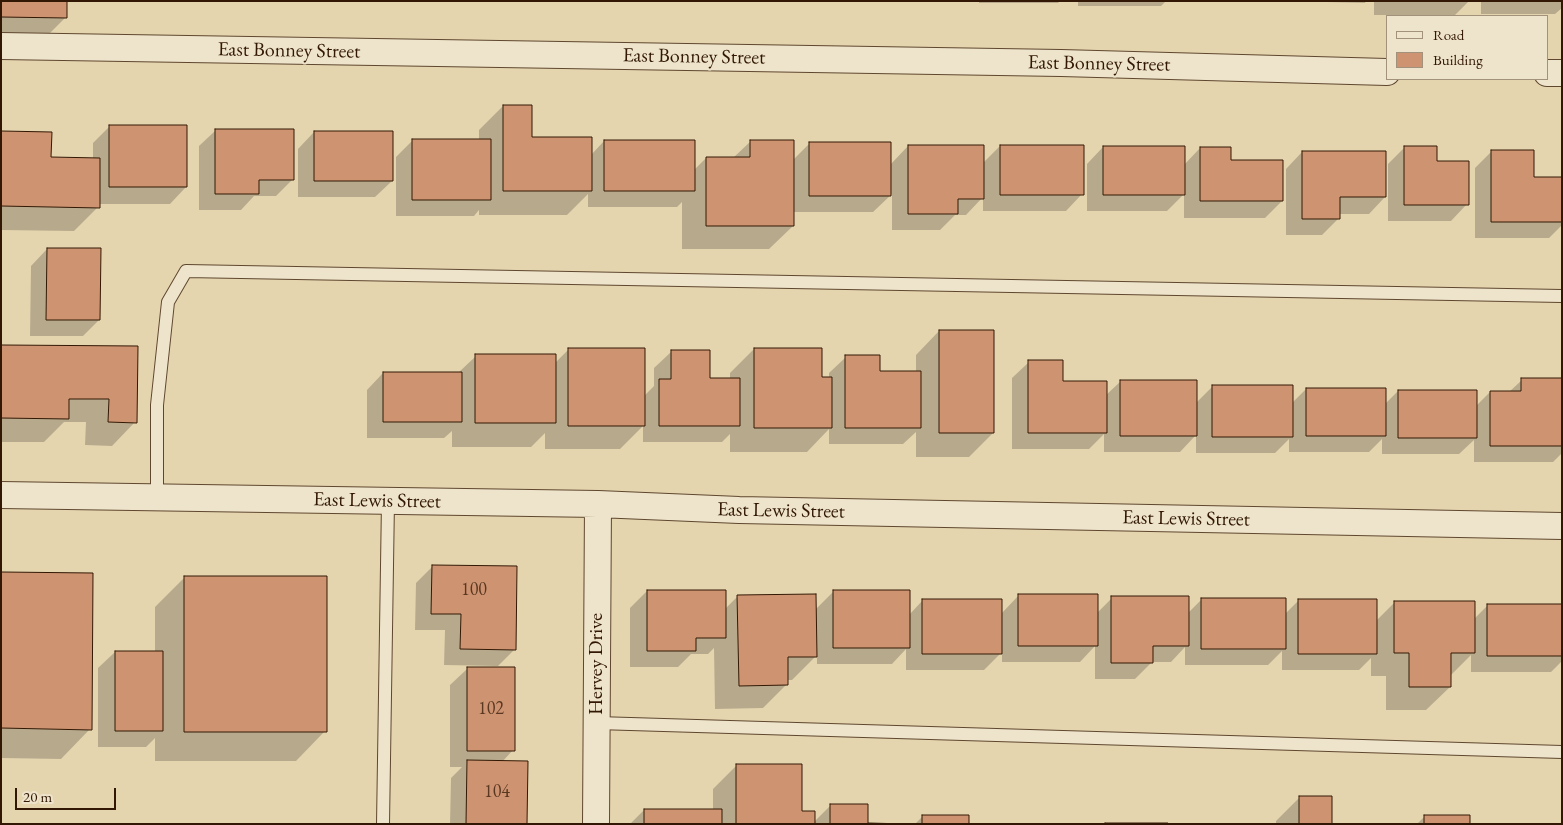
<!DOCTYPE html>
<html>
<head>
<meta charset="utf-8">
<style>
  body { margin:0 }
  #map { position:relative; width:1563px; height:825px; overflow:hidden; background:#e5d5af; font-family:"EB Garamond",serif }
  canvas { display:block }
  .frame { position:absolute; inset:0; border:2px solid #321804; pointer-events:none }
  .legend { position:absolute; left:1386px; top:15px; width:162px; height:65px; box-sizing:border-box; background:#eee4cb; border:1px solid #a3927b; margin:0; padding:6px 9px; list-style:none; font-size:15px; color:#321804 }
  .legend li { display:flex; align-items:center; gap:10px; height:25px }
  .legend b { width:25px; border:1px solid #a3927b }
  .scale { position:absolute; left:15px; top:788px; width:101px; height:22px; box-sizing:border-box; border:2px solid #321804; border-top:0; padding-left:6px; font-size:15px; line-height:18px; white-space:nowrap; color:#321804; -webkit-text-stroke:4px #eee4cb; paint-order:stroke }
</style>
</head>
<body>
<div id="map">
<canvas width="1563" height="825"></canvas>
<div class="frame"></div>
<ul class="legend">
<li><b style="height:6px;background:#eee4cb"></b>Road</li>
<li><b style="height:14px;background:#ce9472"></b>Building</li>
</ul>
<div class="scale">20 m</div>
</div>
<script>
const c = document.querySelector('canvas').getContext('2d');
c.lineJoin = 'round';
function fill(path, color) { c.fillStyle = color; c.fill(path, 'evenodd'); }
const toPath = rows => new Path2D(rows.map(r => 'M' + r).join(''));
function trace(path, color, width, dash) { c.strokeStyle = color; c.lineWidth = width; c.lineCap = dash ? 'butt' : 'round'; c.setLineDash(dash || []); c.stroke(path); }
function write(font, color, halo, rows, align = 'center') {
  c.font = font + ' "EB Garamond",serif'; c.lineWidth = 4; c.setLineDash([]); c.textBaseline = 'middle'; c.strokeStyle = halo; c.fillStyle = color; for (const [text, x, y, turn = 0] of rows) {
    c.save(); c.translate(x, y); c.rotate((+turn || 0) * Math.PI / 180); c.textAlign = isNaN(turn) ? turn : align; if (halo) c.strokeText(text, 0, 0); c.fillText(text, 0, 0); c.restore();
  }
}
fill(toPath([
  [1,1,65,18,36,47,1,47],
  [979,1,1060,1,1058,3,979,3],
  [1078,1,1166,1,1161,6,1078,6],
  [1187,1,1269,1,1187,2],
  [1288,1,1366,1,1365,3],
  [1374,1,1469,1,1455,15,1374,15],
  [1481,1,1562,1,1562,8,1555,14,1481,14],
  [503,106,531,138,591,155,604,141,693,171,706,158,733,158,751,141,793,160,810,143,890,165,908,146,982,164,1000,146,1082,194,1066,211,983,211,983,197,966,215,955,215,940,230,892,230,892,194,873,212,793,212,793,226,769,249,682,249,682,202,677,207,588,207,588,194,567,215,479,215,479,210,474,216,396,216,396,157,413,140,479,140,479,130],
  [110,126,186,187,170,204,98,204,98,207,74,231,1,230,1,132,50,158,93,159,93,143],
  [216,130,292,180,276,196,254,196,241,210,199,210,199,146],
  [314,132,392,181,375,197,298,197,298,149],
  [1103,147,1184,165,1200,148,1230,161,1282,201,1265,218,1184,218,1184,194,1167,211,1087,211,1087,164],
  [1405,147,1435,162,1467,204,1451,221,1388,221,1388,164],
  [1492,151,1533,179,1562,179,1562,225,1549,238,1475,238,1475,168],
  [1302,152,1385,197,1369,214,1339,214,1339,218,1322,235,1286,235,1286,169],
  [47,249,99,320,83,336,30,336,31,266],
  [939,331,993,433,969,457,916,457,916,432,903,444,829,444,829,429,807,452,730,452,730,434,722,442,643,442,643,426,620,449,545,449,545,433,531,447,452,447,452,431,444,438,367,438,367,390,383,373,458,373,476,356,555,363,569,349,644,396,654,386,654,368,671,352,708,380,730,380,730,373,754,349,821,378,829,378,829,373,846,357,878,372,916,372,916,355],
  [1,346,137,348,135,422,112,446,85,445,86,422,64,422,44,442,1,442],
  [1029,362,1062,382,1105,396,1121,381,1196,403,1213,386,1292,403,1306,389,1385,404,1398,391,1476,406,1490,392,1509,392,1522,380,1562,380,1562,453,1553,462,1474,462,1474,440,1459,454,1382,454,1382,439,1369,452,1289,452,1289,439,1275,453,1196,453,1196,435,1180,452,1104,452,1104,434,1089,449,1012,449,1012,378],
  [433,566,515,649,498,666,444,665,445,630,415,630,416,583],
  [1,573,90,729,61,759,1,758],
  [185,577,325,731,296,761,155,761,155,738,146,747,98,747,98,668,115,652,155,652,155,607],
  [647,591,725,609,738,596,815,610,834,591,909,615,923,600,1001,614,1019,595,1097,613,1112,598,1187,614,1202,599,1285,614,1299,600,1375,622,1394,603,1473,620,1488,605,1562,605,1562,661,1551,672,1471,672,1471,655,1450,676,1450,687,1426,710,1386,710,1386,676,1371,676,1371,658,1359,670,1282,670,1282,651,1268,665,1185,665,1185,647,1171,662,1152,662,1135,679,1095,679,1095,646,1080,662,1002,662,1002,652,984,670,906,670,906,649,892,664,817,664,817,655,792,680,787,680,787,684,763,708,715,709,714,648,708,654,691,654,678,667,630,667,630,608],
  [467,669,513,750,502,762,526,824,450,824,451,778,462,767,450,767,450,685],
  [736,766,814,822,831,805,867,824,630,824,644,810,713,810,713,789],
  [1300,797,1331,824,1276,824,1276,821],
  [923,816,968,824,915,824],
  [1425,816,1468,824,1417,824]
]), '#0003');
const building = toPath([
  [1,1,67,1,67,18,1,17,1,1],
  [503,105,532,105,532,137,592,137,592,191,503,191,503,105],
  [109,125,187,125,187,187,109,187,109,125],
  [215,129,294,129,294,180,259,180,259,194,215,194,215,129],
  [1,131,52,132,51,157,100,158,100,208,1,206,1,131],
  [314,131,393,131,393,181,314,181,314,131],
  [412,139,491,139,491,200,412,200,412,139],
  [604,140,695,140,695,191,604,191,604,140],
  [750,140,794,140,794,226,706,226,706,157,750,157,750,140],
  [809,142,891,142,891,196,809,196,809,142],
  [908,145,984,145,984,199,958,199,958,214,908,214,908,145],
  [1000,145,1084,145,1084,195,1000,195,1000,145],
  [1103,146,1185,146,1185,195,1103,195,1103,146],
  [1404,146,1437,146,1437,161,1469,161,1469,205,1404,205,1404,146],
  [1200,147,1231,147,1231,160,1283,160,1283,201,1200,201,1200,147],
  [1491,150,1534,150,1534,177,1562,177,1562,222,1491,222,1491,150],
  [1302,151,1386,151,1386,197,1340,197,1340,219,1302,219,1302,151],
  [47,248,101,248,100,320,46,320,47,248],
  [939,330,994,330,994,433,939,433,939,330],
  [1,345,138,346,137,423,108,422,109,399,69,399,69,419,1,418,1,345],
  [568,348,645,348,645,426,568,426,568,348],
  [754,348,822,348,822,377,832,377,832,428,754,428,754,348],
  [671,350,710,350,710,378,740,378,740,426,659,426,659,379,671,379,671,350],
  [475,354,556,354,556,423,475,423,475,354],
  [845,355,880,355,880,371,921,371,921,428,845,428,845,355],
  [1028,360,1063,360,1063,381,1107,381,1107,433,1028,433,1028,360],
  [383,372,462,372,462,422,383,422,383,372],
  [1521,378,1562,378,1562,446,1490,446,1490,391,1521,391,1521,378],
  [1120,380,1197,380,1197,436,1120,436,1120,380],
  [1212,385,1293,385,1293,437,1212,437,1212,385],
  [1306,388,1386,388,1386,436,1306,436,1306,388],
  [1398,390,1477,390,1477,438,1398,438,1398,390],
  [432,565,517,566,516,650,460,649,461,614,431,614,432,565],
  [1,572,93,573,92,730,1,728,1,572],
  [184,576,327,576,327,732,184,732,184,576],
  [647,590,726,590,726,638,696,638,696,651,647,651,647,590],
  [833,590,910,590,910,648,833,648,833,590],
  [816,594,817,657,788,657,788,685,739,686,737,595,816,594],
  [1018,594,1098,594,1098,646,1018,646,1018,594],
  [1111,596,1189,596,1189,646,1153,646,1153,663,1111,663,1111,596],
  [1201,598,1286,598,1286,649,1201,649,1201,598],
  [922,599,1002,599,1002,654,922,654,922,599],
  [1298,599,1377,599,1377,654,1298,654,1298,599],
  [1394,601,1475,601,1475,653,1451,653,1451,687,1409,687,1409,653,1394,653,1394,601],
  [1487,604,1562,604,1562,656,1487,656,1487,604],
  [115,651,163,651,163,731,115,731,115,651],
  [467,667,515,667,515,751,467,751,467,667],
  [467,760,528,761,527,824,466,824,467,760],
  [736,764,802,764,802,811,815,811,815,824,736,824,736,764],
  [1299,796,1332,796,1332,824,1299,824,1299,796],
  [830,804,868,804,868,823,907,824,830,824,830,804],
  [644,809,722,809,722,824,644,824,644,809],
  [922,815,969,815,969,824,922,824,922,815],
  [1424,815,1470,815,1470,824,1424,824,1424,815],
  [1105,823,1168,823,1168,824,1105,824,1105,823]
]);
fill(building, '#ce9472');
trace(building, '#321804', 1);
const lane = toPath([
  [157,498,157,405,168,302,186,271,1562,296],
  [597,723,1562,752],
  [383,824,388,501]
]);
const street = toPath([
  [1,46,1061,63,1387,72],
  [1547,73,1562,73],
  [1,495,598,504,739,510,1562,526],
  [596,824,598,504]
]);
trace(lane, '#5f472f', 14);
trace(street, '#5f472f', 28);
trace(lane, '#eee4cb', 12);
trace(street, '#eee4cb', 26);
write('18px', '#593720', null, [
  ["100",474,590],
  ["102",491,709],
  ["104",497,792]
]);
write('20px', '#321804', '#eee4cb', [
  ["East Bonney Street",289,51,1],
  ["East Bonney Street",694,57,1],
  ["East Bonney Street",1099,64,1],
  ["East Lewis Street",377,501,1],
  ["East Lewis Street",781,511,1],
  ["East Lewis Street",1186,519,1],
  ["Hervey Drive",597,664,-90]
]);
</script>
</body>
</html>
